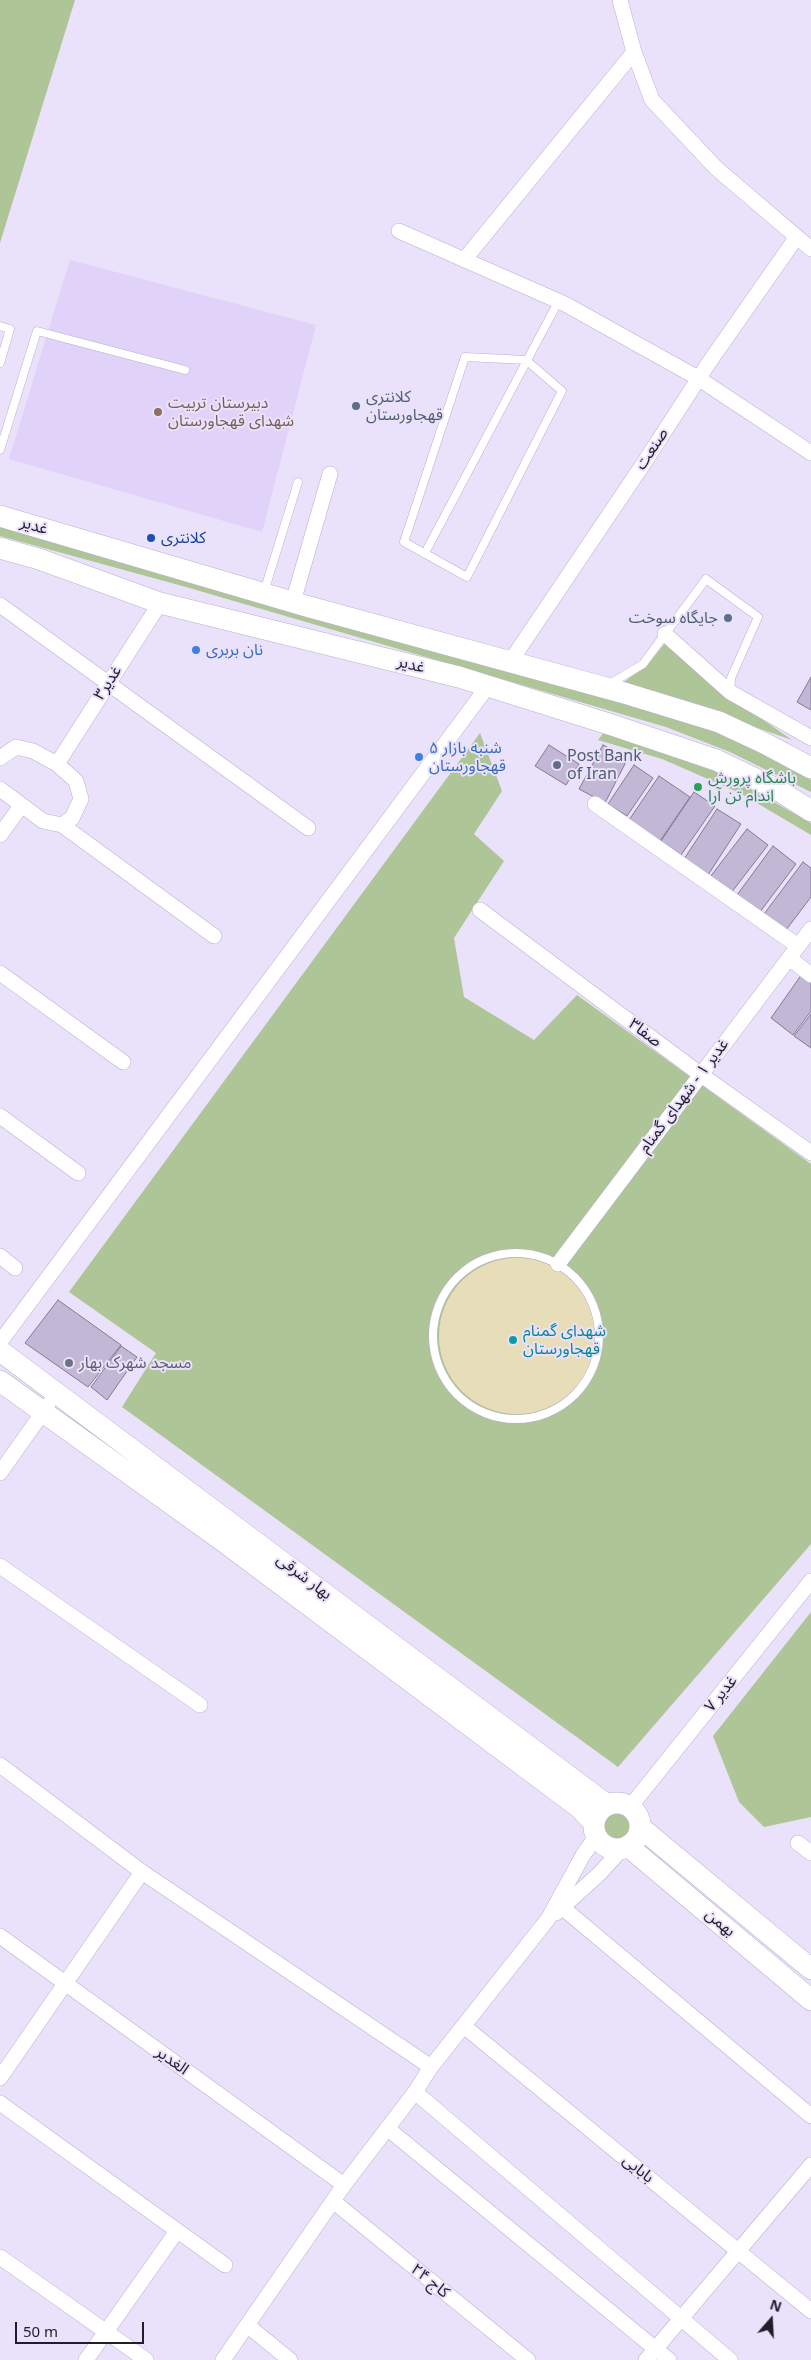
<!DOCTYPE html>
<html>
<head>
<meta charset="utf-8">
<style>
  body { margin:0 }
  #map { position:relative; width:811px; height:2360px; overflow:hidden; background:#eae1fb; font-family:"Noto Sans",sans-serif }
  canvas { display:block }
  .north { position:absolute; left:746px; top:2295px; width:50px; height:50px; -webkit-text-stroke:4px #eae1fb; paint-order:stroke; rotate:19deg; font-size:14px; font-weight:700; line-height:20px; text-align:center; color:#211d29 }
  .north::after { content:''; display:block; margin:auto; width:18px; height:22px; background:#211d29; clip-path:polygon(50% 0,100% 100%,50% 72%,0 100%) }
  .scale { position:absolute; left:15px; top:2322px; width:129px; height:22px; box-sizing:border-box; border:2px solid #211d29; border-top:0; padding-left:6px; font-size:15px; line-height:18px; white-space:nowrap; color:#211d29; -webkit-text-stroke:4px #eae1fb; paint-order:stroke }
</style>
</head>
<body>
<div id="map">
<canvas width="811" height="2360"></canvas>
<div class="north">N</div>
<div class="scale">50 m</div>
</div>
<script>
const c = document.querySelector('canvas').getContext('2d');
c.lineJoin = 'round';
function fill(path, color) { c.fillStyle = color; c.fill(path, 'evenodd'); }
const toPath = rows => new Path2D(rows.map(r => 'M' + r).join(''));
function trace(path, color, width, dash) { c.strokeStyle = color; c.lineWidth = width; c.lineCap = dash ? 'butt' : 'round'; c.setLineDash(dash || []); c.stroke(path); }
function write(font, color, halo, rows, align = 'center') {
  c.font = font + ' "Noto Sans","Noto Sans Arabic",sans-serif'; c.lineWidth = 4; c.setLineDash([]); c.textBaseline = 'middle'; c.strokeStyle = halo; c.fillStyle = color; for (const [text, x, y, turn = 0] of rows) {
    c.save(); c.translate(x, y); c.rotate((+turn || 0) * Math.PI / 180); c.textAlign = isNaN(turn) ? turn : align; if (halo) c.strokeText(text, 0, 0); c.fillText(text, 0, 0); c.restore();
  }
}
fill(toPath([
  [70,260,316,325,262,532,9,459]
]), '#e0d2f8');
fill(toPath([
  [0,0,75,0,0,243],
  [0,524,618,699,718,732,782,762,811,780,811,792,730,752,666,727,186,587,0,536],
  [666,642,722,691,792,740,712,712,617,687,647,665],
  [605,731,673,753,728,776,811,823,811,835,740,793,662,759,598,740],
  [480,733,502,791,474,834,504,861,454,938,464,997,534,1040,577,995,811,1164,811,1544,618,1767,122,1407,156,1353,69,1292],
  [811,1612,811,1817,764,1827,739,1802,713,1736],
  '597 1826a20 20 0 1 1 40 0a20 20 0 1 1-40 0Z'
]), '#aec597');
fill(toPath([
  '439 1336a78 78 0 1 1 156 0a78 78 0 1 1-156 0Z'
]), '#e7ddb8');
const building = toPath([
  [811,677,811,710,797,702,811,677],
  [549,745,579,764,566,785,535,766,549,745],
  [603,745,628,758,605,803,579,789,603,745],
  [634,765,653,778,627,816,608,804,634,765],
  [659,776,690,797,660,841,629,820,659,776],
  [694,792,715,806,681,855,661,841,694,792],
  [717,809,741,824,708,875,684,859,717,809],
  [747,829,768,845,731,893,710,877,747,829],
  [773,846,796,864,760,912,737,895,773,846],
  [803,862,811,868,811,897,786,930,764,914,803,862],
  [802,974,811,981,811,1011,793,1035,771,1018,802,974],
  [811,1014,811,1048,794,1036,811,1014],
  [58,1300,121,1345,88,1387,25,1343,58,1300],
  [121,1346,137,1357,107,1400,91,1387,121,1346]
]);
fill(building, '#c2b7d5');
trace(building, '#847996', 1);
const lane = toPath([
  [0,326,10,329,0,363],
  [465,357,526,360,562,391,467,577,404,542,465,357],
  [0,450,37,331,185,370],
  [425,553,558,302],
  [264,592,298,482],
  [608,685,643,664,706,579,758,617,731,678,730,692],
  '433 1336a83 83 0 1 1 166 0a83 83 0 1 1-166 0Z'
]);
const street = toPath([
  [620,0,634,52,652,100,716,168,811,249],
  [399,231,565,304,698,378,811,453],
  [464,260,634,52],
  [293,602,330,474],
  [0,605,308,828],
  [665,634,730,692,811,738],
  [510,662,644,463,708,364,796,238],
  [0,758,16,747,33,751,57,764,76,781,81,799,72,818,62,825,43,821,0,789],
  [57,764,160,603],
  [595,804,798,946],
  [62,825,214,936],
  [0,835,21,806],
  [480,910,700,1074,811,1153],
  [789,958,811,975],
  [0,973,123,1062],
  [0,1116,78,1173],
  [0,1256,15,1268],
  [558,1264,811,929],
  [0,1342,488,686],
  [0,1473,48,1405],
  [0,1566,200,1705],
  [0,1765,142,1872,431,2067],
  [630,1807,811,1581],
  [798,1843,811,1853],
  [563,1908,811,2116],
  [556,1913,599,1874,622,1849],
  [0,1936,344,2185],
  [465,2027,811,2311],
  [0,2078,142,1872],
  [415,2092,730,2360],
  [0,2103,225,2265],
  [387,2128,669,2360],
  [333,2201,528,2360],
  [0,2257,146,2360],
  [247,2325,290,2360],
  [86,2360,177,2231],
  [223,2360,344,2185,415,2092,431,2067,548,1919,583,1855,596,1837],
  [646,2360,811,2165]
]);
const secondary = toPath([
  [0,516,306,606,621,692,719,722,764,743,811,768],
  [0,548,39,559,160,603,459,677,612,725,716,760,778,790,811,811],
  [0,1351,607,1805],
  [0,1381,223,1541,580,1808,594,1823],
  '594 1826a23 23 0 1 1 46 0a23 23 0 1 1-46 0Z',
  [640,1827,811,1969],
  [629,1847,811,2000]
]);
trace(lane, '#baafcd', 9);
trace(street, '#baafcd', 16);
trace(secondary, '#baafcd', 22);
trace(lane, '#fff', 8);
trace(street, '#fff', 15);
trace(secondary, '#fff', 21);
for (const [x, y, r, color] of [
  [356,406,5,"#5c6f8a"],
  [158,412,5,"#8d6e63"],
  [151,538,5,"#1a4fb4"],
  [728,618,5,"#5c6f8a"],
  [196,650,5,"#3f7fe0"],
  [419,757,5,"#3f7fe0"],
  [557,765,5,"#5c6f8a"],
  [698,787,5,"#2e9e5b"],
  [513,1340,5,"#0f9aa8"],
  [69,1363,5,"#6b7280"]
]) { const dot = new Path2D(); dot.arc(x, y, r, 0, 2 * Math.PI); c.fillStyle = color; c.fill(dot); trace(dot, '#eae1fb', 2); }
write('16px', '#4e5e75', '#eae1fb', [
  ["کلانتری",366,397],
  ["قهجاورستان",366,415],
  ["جایگاه سوخت",718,618,"right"],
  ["Post Bank",567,756],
  ["of Iran",567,774]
], 'left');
write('16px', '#785e54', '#eae1fb', [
  ["دبیرستان تربیت",168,403],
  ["شهدای قهجاورستان",168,421]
], 'left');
write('16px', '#211d29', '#eae1fb', [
  ["صنعت",652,449,-57],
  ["غدیر",34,526,16],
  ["غدیر",411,665,14],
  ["غدیر۳",108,683,-57],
  ["صفا۳",645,1033,37],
  ["غدیر ۱ - شهدای گمنام",684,1096,-53],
  ["بهار شرقی",304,1577,37],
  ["غدیر ۷",721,1694,-51],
  ["بهمن",720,1923,40],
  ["الغدیر",172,2061,36],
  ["بابایی",638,2169,39],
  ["کاج ۲۴",430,2281,39]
]);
write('16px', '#164399', '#eae1fb', [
  ["کلانتری",161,538]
], 'left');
write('16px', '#366cbe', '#eae1fb', [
  ["نان بربری",206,650],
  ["۵ شنبه بازار",429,748],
  ["قهجاورستان",429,766]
], 'left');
write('16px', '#27864d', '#eae1fb', [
  ["باشگاه پرورش",708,778],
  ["اندام تن آرا",708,796]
], 'left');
write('16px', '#0d838f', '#eae1fb', [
  ["شهدای گمنام",523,1331],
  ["قهجاورستان",523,1349]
], 'left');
write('16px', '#5b616d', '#eae1fb', [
  ["مسجد شهرک بهار",79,1363]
], 'left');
</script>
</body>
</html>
